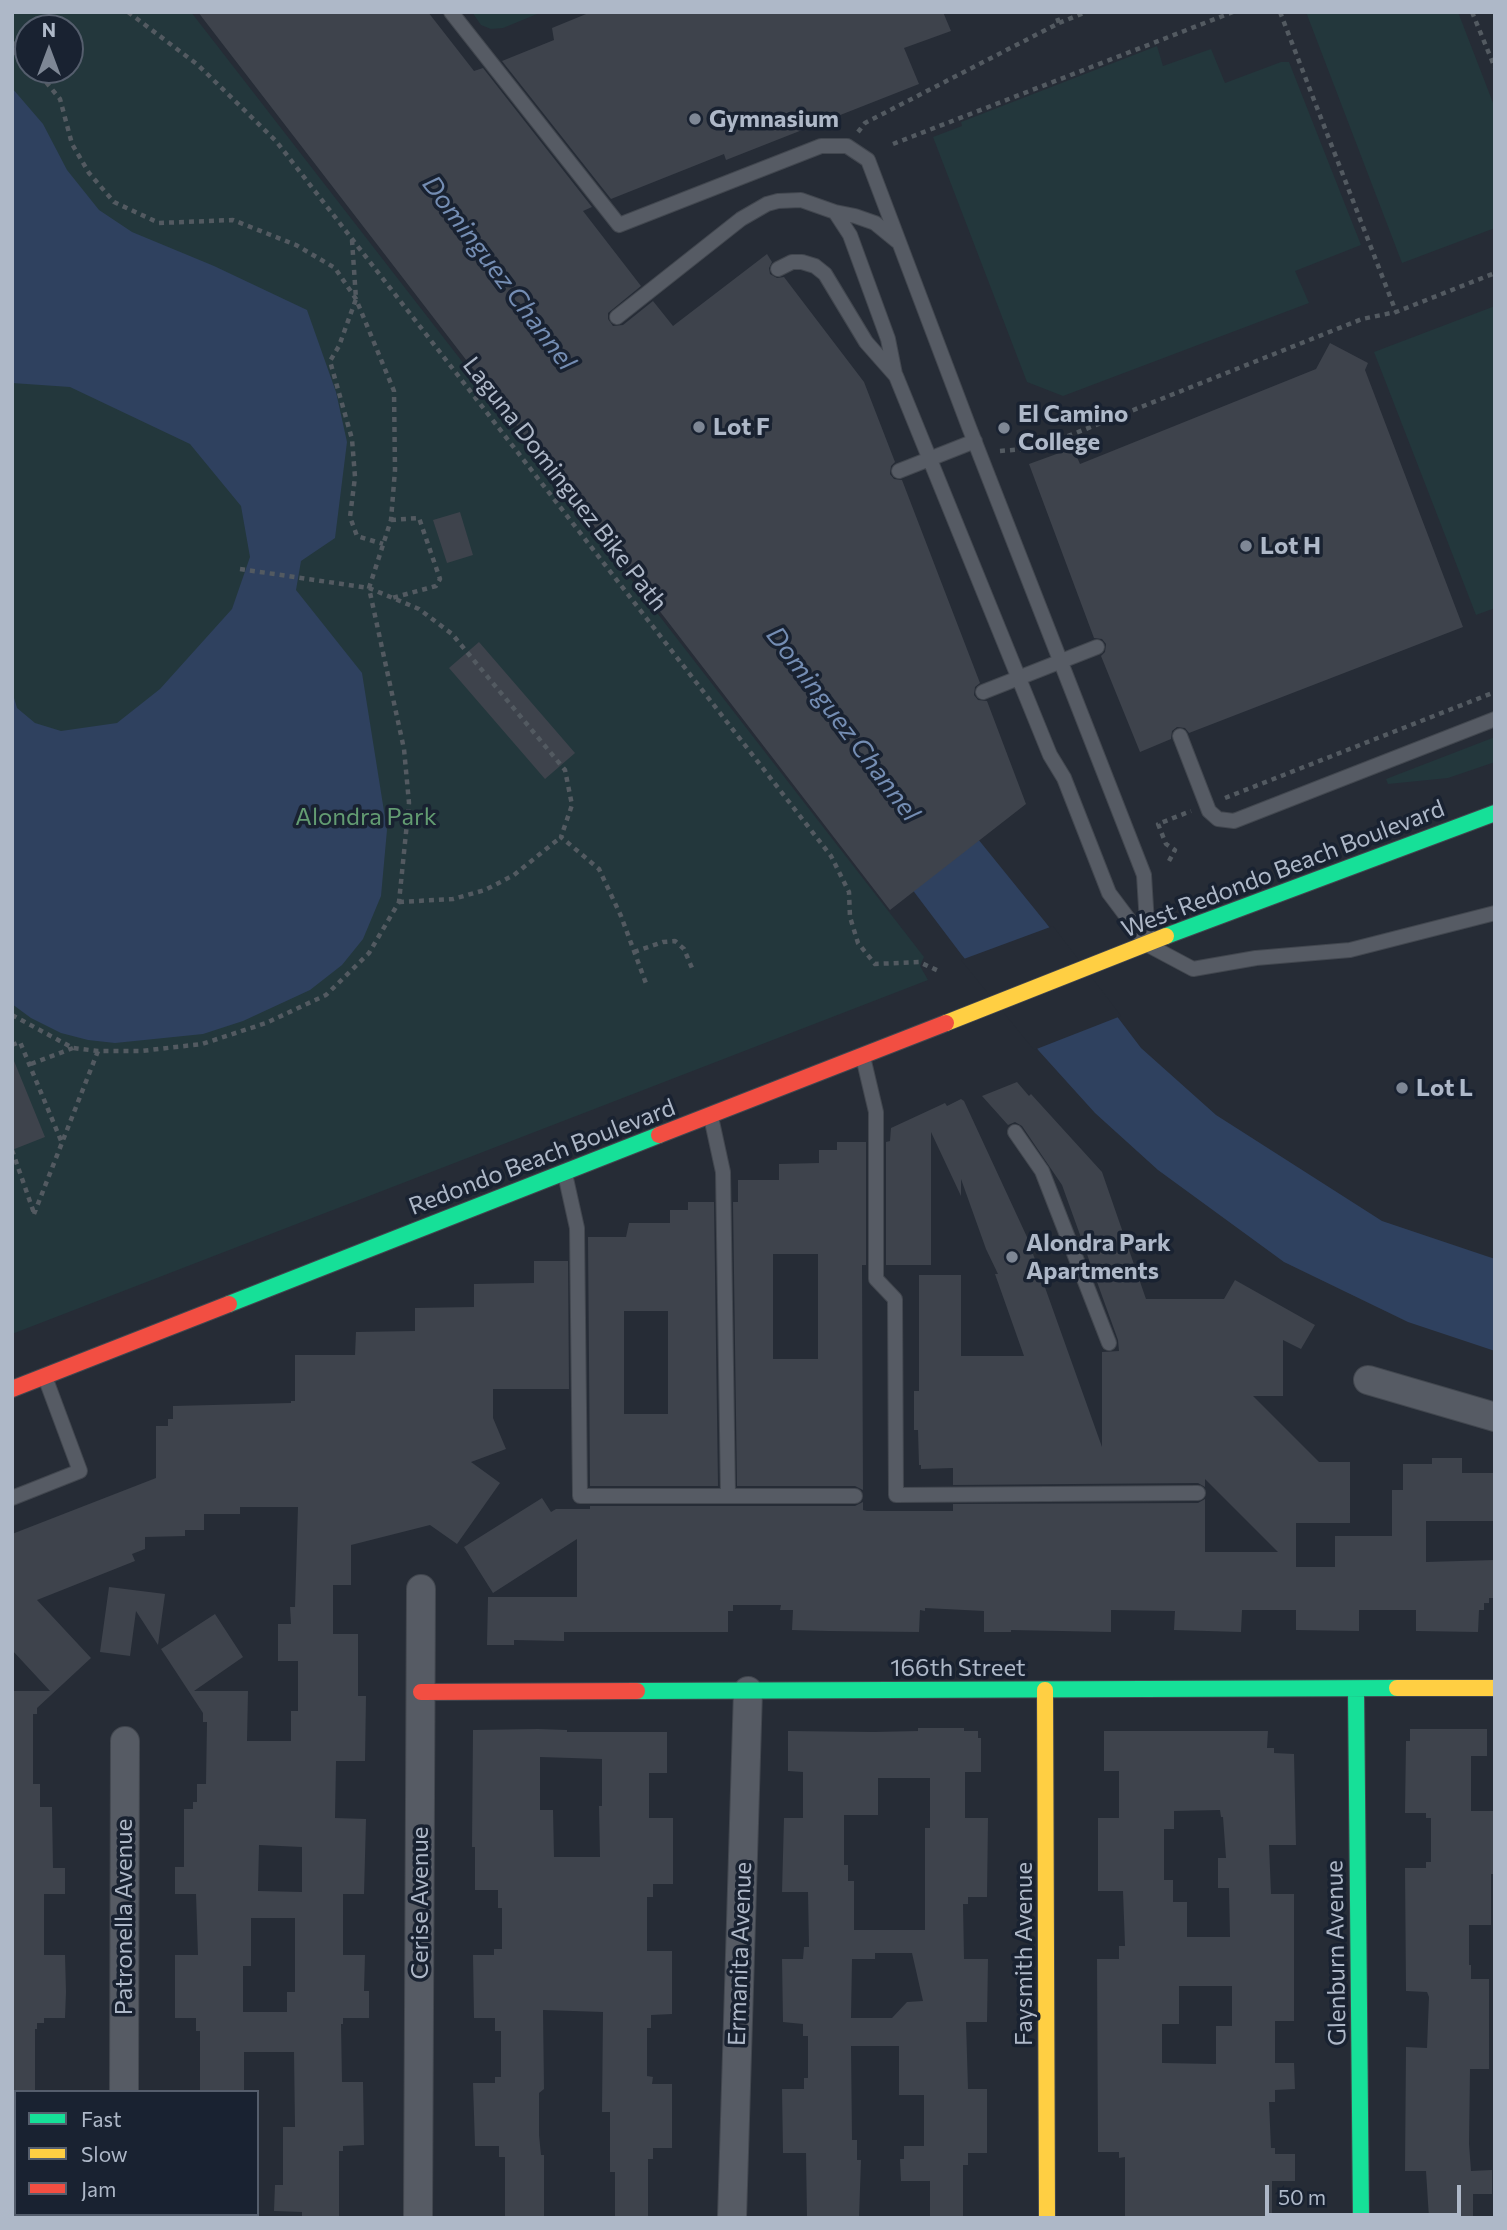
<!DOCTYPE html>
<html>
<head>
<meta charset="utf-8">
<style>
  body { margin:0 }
  #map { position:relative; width:1507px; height:2230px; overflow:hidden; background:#262c36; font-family:Commissioner,sans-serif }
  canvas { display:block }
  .frame { position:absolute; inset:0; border:14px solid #aeb8c8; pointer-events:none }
  .legend { position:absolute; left:14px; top:2090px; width:245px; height:126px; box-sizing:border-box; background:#192231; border:2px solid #555e6d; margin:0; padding:9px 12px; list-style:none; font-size:21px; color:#aeb8c8 }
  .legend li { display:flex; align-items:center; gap:14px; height:35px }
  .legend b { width:35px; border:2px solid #555e6d }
  .north { position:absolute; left:14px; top:14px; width:70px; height:70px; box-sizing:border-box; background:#192231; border:2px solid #555e6d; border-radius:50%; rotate:0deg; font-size:19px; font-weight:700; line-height:28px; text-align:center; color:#aeb8c8 }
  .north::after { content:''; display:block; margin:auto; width:24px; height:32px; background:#7e8795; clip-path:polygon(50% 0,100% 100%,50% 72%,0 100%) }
  .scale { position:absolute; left:1265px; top:2185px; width:196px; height:32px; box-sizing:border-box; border:4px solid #aeb8c8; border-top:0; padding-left:9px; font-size:21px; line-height:24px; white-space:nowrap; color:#aeb8c8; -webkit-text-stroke:5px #192231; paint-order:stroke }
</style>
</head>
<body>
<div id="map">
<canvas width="1507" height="2230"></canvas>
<div class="frame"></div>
<ul class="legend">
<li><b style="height:9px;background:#16e098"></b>Fast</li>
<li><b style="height:9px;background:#ffcf43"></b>Slow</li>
<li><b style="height:9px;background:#f24e42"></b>Jam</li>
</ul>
<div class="north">N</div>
<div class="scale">50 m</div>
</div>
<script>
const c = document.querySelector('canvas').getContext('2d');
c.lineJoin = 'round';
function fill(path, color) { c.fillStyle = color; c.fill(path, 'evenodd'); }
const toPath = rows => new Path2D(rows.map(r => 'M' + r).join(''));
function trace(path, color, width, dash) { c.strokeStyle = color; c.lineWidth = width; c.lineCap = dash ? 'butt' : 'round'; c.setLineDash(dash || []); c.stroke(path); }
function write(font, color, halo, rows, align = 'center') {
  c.font = font + ' Commissioner,sans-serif'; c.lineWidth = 7; c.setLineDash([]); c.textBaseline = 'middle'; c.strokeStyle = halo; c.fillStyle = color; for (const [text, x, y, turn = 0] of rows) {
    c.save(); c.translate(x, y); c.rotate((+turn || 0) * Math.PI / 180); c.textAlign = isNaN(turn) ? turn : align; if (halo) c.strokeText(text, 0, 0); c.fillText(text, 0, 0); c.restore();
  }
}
fill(toPath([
  [12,12,191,12,924,957,920,966,928,980,12,1334],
  [28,28,70,28,70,70,28,70],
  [472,12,542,12,503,28,491,29,481,25],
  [1306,12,1458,12,1495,108,1495,228,1402,263],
  [1157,46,1163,66,1211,49,1225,83,1281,62,1289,62,1361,245,1295,271,1309,303,1063,396,1027,382,933,137,962,126,961,122],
  [1495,306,1495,608,1476,615,1374,352],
  [1495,737,1495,762,1448,778,1388,784,1386,779]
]), '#23373c');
fill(toPath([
  [12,88,43,124,67,170,99,210,132,232,214,266,307,310,336,392,347,442,335,538,301,561,296,590,362,673,387,830,381,896,363,939,342,965,310,990,243,1021,203,1034,115,1043,88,1040,61,1033,31,1018,12,1004,12,691,17,708,35,723,61,731,117,723,160,689,232,609,250,557,241,506,190,444,70,387,12,383],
  [965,823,1046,923,1141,1048,1216,1115,1382,1221,1495,1259,1495,1351,1408,1322,1284,1262,1158,1170,1095,1113,1039,1051,961,954,887,856]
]), '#2f415f');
fill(toPath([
  [1053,926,1121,1016,1034,1050,961,960]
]), '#262c36');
fill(toPath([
  [198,12,428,12,474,71,483,68,592,207,583,211,641,286,608,313,608,319,613,326,623,325,653,301,673,326,767,254,772,262,769,268,770,274,777,278,784,277,864,382,895,462,891,466,890,474,894,479,902,480,980,683,975,687,974,695,978,700,987,701,1026,804,890,910],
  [591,12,943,12,951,31,904,48,919,84,726,160,724,154,611,199,502,61,554,40,552,28],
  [1330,343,1368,363,1365,370,1463,627,1189,733,1185,728,1177,727,1172,731,1171,739,1140,752,1101,656,1105,652,1106,644,1102,639,1094,638,1029,464,1073,448,1080,464,1316,369],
  [460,512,473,555,447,563,433,520],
  [479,642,575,753,545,779,449,668],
  [12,1056,45,1137,12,1150],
  [1017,1082,1029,1096,1031,1094,1102,1172,1146,1299,1224,1299,1235,1280,1315,1325,1301,1349,1283,1340,1283,1396,1253,1396,1319,1462,1350,1462,1350,1523,1296,1523,1296,1567,1335,1567,1335,1536,1392,1536,1392,1490,1403,1490,1403,1464,1432,1464,1432,1458,1462,1458,1462,1473,1495,1473,1495,1521,1426,1521,1426,1562,1495,1560,1495,1598,1489,1598,1489,1603,1484,1603,1484,1610,1479,1610,1478,1632,1416,1631,1416,1610,1359,1610,1359,1631,1296,1630,1296,1610,1242,1610,1241,1632,1174,1630,1175,1611,1111,1610,1111,1632,1011,1630,1011,1632,984,1632,984,1611,925,1608,925,1611,920,1610,919,1632,828,1631,792,1630,793,1610,780,1610,781,1605,733,1605,733,1611,728,1611,728,1632,564,1632,564,1641,514,1640,514,1645,487,1645,488,1597,577,1597,577,1539,493,1593,464,1547,542,1498,551,1512,556,1509,590,1509,590,1506,855,1506,863,1502,863,1510,867,1511,953,1511,953,1504,1198,1503,1205,1499,1205,1552,1278,1552,1205,1479,1205,1487,1198,1483,953,1485,953,1468,921,1469,921,1465,919,1465,918,1430,914,1430,914,1391,919,1391,919,1275,961,1275,961,1356,1024,1356,995,1274,998,1274,986,1249,961,1179,961,1196,931,1132,931,1265,886,1265,886,1142,890,1141,891,1128,945,1103,947,1106,961,1099,964,1101,1027,1237,1102,1447,1102,1352,1119,1351,1118,1340,1062,1185,1022,1126,1015,1122,1008,1125,982,1096],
  [837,1142,866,1142,866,1265,862,1265,863,1490,855,1486,737,1486,733,1202,738,1202,738,1180,779,1180,779,1164,819,1163,819,1150,837,1150],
  [773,1254,818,1254,818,1359,773,1359],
  [688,1202,714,1202,718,1486,590,1486,588,1237,626,1237,629,1223,670,1223,670,1210,688,1210],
  [624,1311,668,1311,668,1414,624,1414],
  [534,1261,568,1261,569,1389,493,1389,493,1418,506,1449,471,1462,500,1483,457,1544,430,1525,351,1545,351,1585,333,1585,333,1634,358,1634,358,1696,366,1696,365,1761,336,1761,335,1818,366,1819,364,1894,343,1894,343,1955,365,1955,364,1991,369,1991,369,2018,343,2018,343,2024,341,2024,342,2082,363,2082,364,2145,343,2146,343,2151,339,2151,339,2218,302,2218,302,2212,274,2211,275,2185,283,2185,283,2127,295,2127,294,2052,244,2052,244,2092,200,2092,200,2031,196,2031,196,2018,175,2018,175,1955,198,1955,196,1894,175,1894,175,1867,184,1867,184,1809,193,1809,193,1802,197,1802,197,1784,206,1784,207,1722,203,1722,203,1713,161,1649,215,1614,243,1657,194,1691,248,1691,247,1741,291,1741,291,1711,298,1711,298,1661,278,1661,278,1624,291,1624,290,1607,295,1607,298,1507,240,1507,240,1514,204,1514,204,1530,185,1530,185,1536,145,1537,145,1549,132,1554,135,1561,37,1600,91,1658,37,1708,37,1714,33,1714,33,1784,40,1784,40,1807,52,1807,53,1868,65,1868,65,1894,44,1894,44,1955,65,1955,66,1992,65,2018,44,2018,44,2023,37,2023,37,2029,35,2029,35,2092,12,2092,12,1691,50,1691,12,1650,12,1534,156,1478,156,1426,168,1426,168,1419,173,1419,173,1406,291,1403,291,1401,295,1401,295,1355,355,1355,356,1332,415,1331,415,1308,474,1307,474,1284,534,1283],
  [259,1845,302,1847,302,1892,258,1891],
  [251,1918,295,1918,295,1992,287,1992,287,2012,243,2012,243,1966,251,1966],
  [109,1587,165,1594,158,1645,136,1611,130,1656,100,1652],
  [918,1728,964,1728,964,1731,978,1731,978,1738,981,1738,981,1772,965,1772,965,1818,988,1818,987,1897,968,1897,968,1904,963,1904,964,1959,988,1959,987,2022,966,2022,968,2089,987,2089,987,2153,968,2153,968,2165,963,2165,963,2218,930,2218,930,2181,901,2181,900,2159,904,2159,904,2146,924,2146,924,2095,899,2095,899,2046,851,2046,852,2140,857,2140,857,2160,861,2160,859,2218,807,2218,806,2153,783,2153,782,2089,804,2089,804,2078,808,2078,808,2036,803,2036,803,2024,783,2022,782,1959,803,1959,804,1947,809,1947,808,1892,782,1892,784,1818,803,1818,803,1772,788,1771,788,1731,874,1732,918,1731],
  [878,1778,930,1778,930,1828,925,1828,925,1930,854,1930,854,1881,848,1881,848,1865,844,1865,844,1815,878,1815],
  [875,1953,912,1953,923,2001,907,2002,892,2018,851,2018,852,1959,875,1959],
  [538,1729,567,1730,567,1732,667,1732,667,1773,649,1773,649,1818,673,1818,673,1884,653,1884,653,1897,647,1897,647,1951,672,1951,672,2014,651,2015,651,2028,647,2028,647,2076,653,2077,652,2084,672,2084,672,2148,653,2148,653,2159,648,2159,648,2218,615,2218,615,2172,610,2172,610,2112,602,2112,603,2012,543,2010,544,2089,539,2093,539,2135,541,2155,544,2155,544,2218,505,2218,505,2157,499,2157,499,2146,475,2146,473,2083,495,2083,495,2077,501,2077,501,2031,495,2031,495,2018,474,2018,473,1955,494,1955,494,1949,502,1949,502,1908,498,1908,498,1890,475,1890,475,1847,472,1847,473,1730],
  [540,1757,602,1759,602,1806,599,1806,600,1857,554,1857,553,1810,540,1810],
  [1410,1729,1487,1729,1487,1756,1471,1756,1471,1811,1495,1811,1495,1874,1491,1874,1491,1925,1469,1925,1469,1965,1471,1965,1471,1979,1489,1979,1489,2069,1470,2069,1469,2144,1471,2171,1492,2170,1492,2194,1473,2194,1473,2218,1429,2218,1426,2171,1405,2171,1406,2047,1427,2048,1429,1997,1427,1992,1406,1991,1405,1868,1426,1868,1426,1862,1431,1862,1431,1818,1426,1818,1426,1813,1405,1813,1406,1741,1410,1741],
  [1104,1731,1268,1731,1267,1748,1274,1748,1274,1753,1294,1754,1296,1845,1269,1845,1271,1894,1294,1894,1294,2021,1275,2021,1275,2063,1294,2063,1295,2089,1275,2090,1275,2102,1269,2102,1271,2148,1275,2148,1275,2154,1295,2154,1295,2181,1272,2181,1272,2218,1125,2218,1125,2157,1119,2158,1119,2152,1098,2152,1097,1959,1119,1959,1119,1946,1125,1946,1123,1891,1098,1891,1098,1818,1119,1818,1119,1771,1104,1771],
  [1220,1810,1221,1817,1223,1817,1226,1858,1218,1858,1218,1888,1229,1888,1230,1937,1187,1937,1187,1902,1173,1902,1173,1880,1164,1880,1164,1829,1174,1829,1174,1811],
  [1179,1986,1232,1986,1232,2026,1216,2026,1216,2064,1162,2063,1162,2024,1179,2024]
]), '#3e434c');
const lane = toPath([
  [451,12,619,225,821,146,847,146,868,160,969,427,1144,875,1148,940],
  [835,212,850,235,888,339,895,374],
  [778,269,792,262,802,262,815,266,825,274,866,342,896,376,1050,755,1064,778,1109,893,1148,945,1193,969,1256,958,1350,950,1495,913],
  [617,317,741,219,767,204,778,201,801,200,835,212,855,216,875,223,897,241],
  [899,471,975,441],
  [983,692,1097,647],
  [1180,736,1209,811,1218,819,1234,821,1495,719],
  [863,1057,876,1112,876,1279,895,1299,896,1495,1198,1493],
  [711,1117,723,1172,728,1496],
  [1015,1132,1042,1171,1109,1343],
  [565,1174,577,1228,580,1496,855,1496],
  [12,1498,80,1471,45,1377]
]);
const street = toPath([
  [1368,1380,1495,1417],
  [124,2092,125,1741],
  [124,2218,124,2214],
  [418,2218,421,1589],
  [732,2218,748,1691]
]);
const fast = toPath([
  [1166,936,1495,813],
  [229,1304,659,1135],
  [1356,1689,1361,2218],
  [637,1691,1397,1688]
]);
const slow = toPath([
  [946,1023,1166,936],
  [1397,1688,1495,1688],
  [1045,1690,1047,2218]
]);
const jam = toPath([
  [659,1135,946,1023],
  [12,1389,229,1304],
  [421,1692,637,1691]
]);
trace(lane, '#42474f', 16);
trace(street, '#42474f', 30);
trace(fast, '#42474f', 18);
trace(slow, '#42474f', 18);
trace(jam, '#42474f', 18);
trace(toPath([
  [128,12,198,65,276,141,831,856,849,892,850,917,858,943,875,964,919,962,941,972],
  [1280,12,1396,312],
  [1472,12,1495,68],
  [1059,23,1086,12],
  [12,42,27,59],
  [12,51,21,56],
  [858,132,865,123,1059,23,1055,12],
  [893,144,1233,12],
  [352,240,356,299,339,346,330,361,352,439,355,477,350,517,357,536,383,544],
  [1000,451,1038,448,1362,319,1396,312,1495,273],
  [391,520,419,518,440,579,436,586,392,598],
  [240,569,369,588,419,609,452,634,565,770,572,805,561,837,599,869,621,916,647,986],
  [1225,798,1495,692],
  [1169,861,1175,850,1166,844,1158,824,1191,811],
  [399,902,453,899,485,890,514,875,561,837],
  [634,952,663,942,675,941,684,949,692,968],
  [12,1015,73,1048,98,1051,141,1051,202,1044,266,1023,326,995,369,953,399,902,409,803,404,749,369,588,391,520,395,470,394,391,356,299,335,268,296,245,233,220,159,223,114,202,89,173,72,144,60,99,36,70],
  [12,1045,20,1042,62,1143],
  [31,1064,73,1048],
  [12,1150,34,1213],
  [34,1214,98,1051]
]), '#535a61', 4.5, [5, 5]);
trace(lane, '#565b64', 14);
trace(street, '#565b64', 28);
trace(fast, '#16e098', 16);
trace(slow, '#ffcf43', 16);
trace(jam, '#f24e42', 16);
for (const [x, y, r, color] of [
  [695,119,7,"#7e8795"],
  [699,427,7,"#7e8795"],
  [1004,428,7,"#7e8795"],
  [1246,546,7,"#7e8795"],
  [1402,1088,7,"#7e8795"],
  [1012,1257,7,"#7e8795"]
]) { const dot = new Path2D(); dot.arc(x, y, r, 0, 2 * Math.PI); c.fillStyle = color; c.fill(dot); trace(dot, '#192231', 2.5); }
write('bold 24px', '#aeb8c8', '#192231', [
  ["Gymnasium",709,119],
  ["El Camino",1018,414],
  ["College",1018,442],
  ["Lot F",713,427],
  ["Lot H",1260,546],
  ["Lot L",1416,1088],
  ["Alondra Park",1026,1243],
  ["Apartments",1026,1271]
], 'left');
write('24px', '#aeb8c8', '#192231', [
  ["Laguna Dominguez Bike Path",565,484,52],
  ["West Redondo Beach Boulevard",1283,869,-21],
  ["Redondo Beach Boulevard",542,1157,-21],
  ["166th Street",958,1668],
  ["Cerise Avenue",420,1903,-90],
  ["Patronella Avenue",124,1917,-90],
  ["Glenburn Avenue",1336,1953,-91],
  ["Ermanita Avenue",740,1954,-88],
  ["Faysmith Avenue",1024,1954,-90]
]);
write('24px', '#639c72', '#192231', [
  ["Alondra Park",366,817]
]);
write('italic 26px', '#748db3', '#192231', [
  ["Dominguez Channel",499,273,53],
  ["Dominguez Channel",843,724,53]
]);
</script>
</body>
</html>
